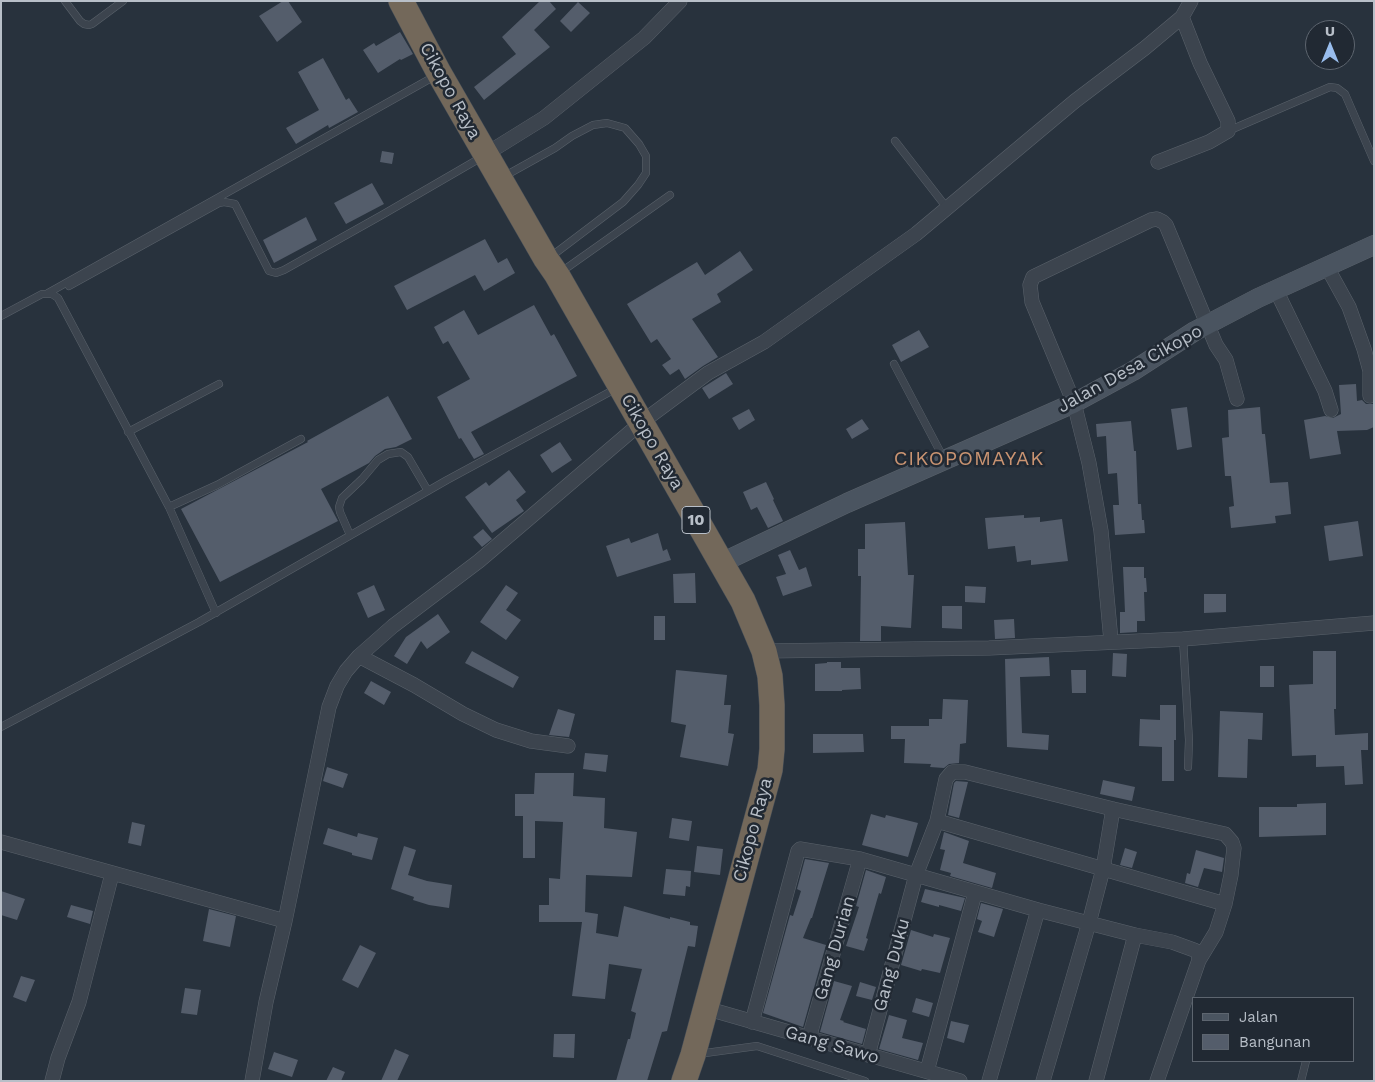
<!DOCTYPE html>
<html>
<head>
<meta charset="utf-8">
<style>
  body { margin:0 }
  #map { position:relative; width:1375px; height:1082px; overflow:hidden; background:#28323d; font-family:"Work Sans",sans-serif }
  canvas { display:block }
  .frame { position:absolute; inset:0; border:2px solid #b8bfc8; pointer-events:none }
  .legend { position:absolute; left:1192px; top:997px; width:162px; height:65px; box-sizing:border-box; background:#212933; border:1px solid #5d656f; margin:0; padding:6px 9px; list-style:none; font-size:15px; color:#b8bfc8 }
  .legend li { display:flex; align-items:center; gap:10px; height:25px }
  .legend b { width:25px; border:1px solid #5d656f }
  .north { position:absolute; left:1305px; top:20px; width:50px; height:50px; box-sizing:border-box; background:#212933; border:1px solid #5d656f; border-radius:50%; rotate:0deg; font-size:14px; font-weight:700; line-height:20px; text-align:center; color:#b8bfc8 }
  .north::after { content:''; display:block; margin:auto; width:18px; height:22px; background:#99bded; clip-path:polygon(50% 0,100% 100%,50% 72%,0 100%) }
</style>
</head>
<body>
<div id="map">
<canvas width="1375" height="1082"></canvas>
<div class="frame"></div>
<ul class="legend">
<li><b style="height:6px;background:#4a5460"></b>Jalan</li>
<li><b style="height:14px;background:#545d6b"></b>Bangunan</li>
</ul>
<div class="north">U</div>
</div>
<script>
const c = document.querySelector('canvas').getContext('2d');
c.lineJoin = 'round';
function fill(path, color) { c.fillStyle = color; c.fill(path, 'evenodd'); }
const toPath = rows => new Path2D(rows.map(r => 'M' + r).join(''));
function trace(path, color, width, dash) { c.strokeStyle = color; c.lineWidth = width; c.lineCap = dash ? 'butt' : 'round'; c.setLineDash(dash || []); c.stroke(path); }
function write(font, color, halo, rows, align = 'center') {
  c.font = font + ' "Work Sans",sans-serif'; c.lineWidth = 5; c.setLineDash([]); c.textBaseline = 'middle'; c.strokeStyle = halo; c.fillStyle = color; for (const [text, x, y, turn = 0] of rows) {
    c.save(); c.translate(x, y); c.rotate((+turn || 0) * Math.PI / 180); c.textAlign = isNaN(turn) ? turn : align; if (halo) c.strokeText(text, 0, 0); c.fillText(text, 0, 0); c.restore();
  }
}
fill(toPath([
  [283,1,288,1,302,22,277,42,259,16],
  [540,1,549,1,556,9,534,30,550,47,484,100,474,87,516,54,502,37],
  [578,2,590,13,571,32,560,21],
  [400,32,413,54,401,60,400,59,378,73,363,50,374,43,376,46],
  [323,58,346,100,349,98,358,112,329,128,328,125,296,144,286,128,319,110,298,72],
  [382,151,394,153,392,164,380,162],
  [372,183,384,204,346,224,334,203],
  [306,217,317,240,274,263,263,240],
  [485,239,498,263,507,258,515,273,484,291,475,275,407,310,394,286],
  [740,251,753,270,717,294,721,302,692,319,718,357,703,366,685,379,679,369,670,375,662,365,671,359,657,339,651,343,627,304,697,262,705,275],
  [534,305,551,336,554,334,577,376,471,432,484,454,474,459,461,438,459,439,437,397,470,379,448,341,443,344,434,327,464,310,478,335],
  [919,330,929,347,901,362,892,345],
  [726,373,733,384,709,399,702,388],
  [1356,384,1357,401,1362,400,1366,404,1374,404,1374,427,1367,430,1337,431,1341,454,1310,459,1304,420,1325,416,1333,418,1341,414,1339,385],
  [388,396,412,439,396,447,385,449,375,456,369,463,321,489,338,521,220,582,181,509,308,442,307,441],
  [1187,407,1192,447,1177,450,1171,409],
  [1260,407,1262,434,1265,434,1270,483,1288,482,1291,514,1275,516,1276,523,1231,528,1229,507,1234,506,1231,476,1225,476,1222,438,1229,437,1228,410],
  [749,409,755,420,739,430,732,418],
  [862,419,869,429,852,439,846,429],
  [1131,421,1134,451,1136,451,1138,504,1141,504,1142,520,1144,520,1145,533,1115,535,1113,505,1119,505,1117,473,1108,474,1106,436,1097,437,1096,424],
  [560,442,572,460,552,473,540,455],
  [509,470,526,492,516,500,524,511,492,533,465,497,486,482,489,486],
  [766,482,774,499,773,500,783,521,768,528,757,507,751,510,743,492],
  [1024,515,1024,518,1040,517,1040,522,1062,519,1068,561,1031,565,1031,560,1017,562,1015,546,988,549,985,518],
  [1358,521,1363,556,1329,561,1324,526],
  [905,522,908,575,914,575,911,628,881,626,881,641,860,641,861,576,858,576,858,549,865,549,865,524],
  [483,529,492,539,482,547,473,537],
  [658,533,663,551,667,549,671,560,617,577,606,546,629,538,631,543],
  [790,550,799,570,806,567,812,586,783,596,776,577,786,574,778,555],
  [1123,567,1144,567,1144,578,1146,578,1147,592,1144,592,1145,621,1137,621,1137,632,1120,633,1120,612,1125,612],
  [695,573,696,603,674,603,673,574],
  [374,585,385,610,368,618,357,593],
  [506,585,518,593,506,610,521,620,506,640,480,622],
  [965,586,986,587,985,603,965,602],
  [1204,594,1226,594,1226,612,1204,613],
  [942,606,962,606,962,629,942,628],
  [438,614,450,632,427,649,421,641,407,664,394,656,406,637],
  [654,616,665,616,665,640,654,640],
  [1014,619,1015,638,995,639,994,620],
  [472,651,519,677,513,688,465,663],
  [1313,651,1336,651,1336,709,1334,709,1335,735,1368,733,1368,750,1361,750,1363,784,1345,785,1344,766,1316,767,1316,755,1292,756,1289,685,1313,684],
  [1113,653,1127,654,1126,677,1112,676],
  [1049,657,1050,676,1020,677,1022,733,1049,735,1048,750,1007,747,1005,659],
  [827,662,841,662,841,668,860,668,861,689,842,690,842,691,815,691,815,664,827,663],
  [1260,666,1274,666,1274,687,1260,687],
  [676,670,727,675,724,705,731,705,728,733,734,734,728,766,680,757,686,725,671,722],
  [1071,670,1086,670,1086,693,1072,693],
  [371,681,391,692,384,705,364,693],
  [943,699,968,700,966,743,960,744,959,763,949,764,944,768,930,767,931,764,904,763,905,739,891,739,891,726,929,726,929,719,942,719],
  [1160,705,1176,705,1176,740,1174,740,1174,781,1162,781,1162,747,1139,746,1140,719,1160,720],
  [558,709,575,714,569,737,549,735],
  [1220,711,1263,713,1262,740,1248,739,1247,778,1218,777],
  [813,734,863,734,864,752,813,753],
  [585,753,608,755,606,772,583,769],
  [327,767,348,774,343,788,323,781],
  [535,773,574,773,573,796,605,798,604,828,637,832,632,877,586,875,585,912,598,914,596,933,618,937,624,906,670,919,670,917,690,922,690,925,698,926,695,947,688,946,667,1031,662,1032,647,1081,616,1081,628,1039,630,1039,636,1013,631,1011,642,969,609,964,605,999,572,996,582,922,539,922,539,905,549,905,549,878,560,879,563,822,535,821,535,858,523,858,523,816,515,816,515,794,534,794],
  [1103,780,1135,787,1132,801,1100,794],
  [956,781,968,782,959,818,948,815,954,783],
  [1326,803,1326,835,1259,837,1259,807,1297,807,1297,804],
  [871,814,885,818,886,815,918,823,908,857,862,845],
  [672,818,692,821,689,841,669,838],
  [132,822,145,825,141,846,128,843],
  [328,828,357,837,358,833,378,838,372,860,352,855,352,853,323,844],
  [944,832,969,841,963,863,996,873,992,888,950,876,951,873,940,870,945,850,940,849],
  [404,846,416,850,408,875,427,881,452,885,449,908,429,905,413,900,414,897,391,889],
  [697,846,723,849,720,875,694,872],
  [1125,848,1137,852,1132,868,1120,865],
  [1196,850,1224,858,1222,872,1204,868,1198,887,1185,883,1187,873,1190,874],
  [805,859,829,863,812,918,811,918,803,938,826,945,803,1027,763,1013,790,915,793,916,801,891,797,889],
  [666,869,691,871,690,887,686,886,685,896,663,894],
  [866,870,886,877,881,894,879,893,866,938,868,939,864,951,846,946,859,907,856,906],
  [925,889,965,898,961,911,939,905,939,907,921,902],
  [1,891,25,899,17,920,1,915],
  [981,903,1003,909,994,937,978,932,982,921,977,919],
  [71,905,93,911,90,924,67,917],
  [209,909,236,916,230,947,203,941],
  [911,930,933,937,934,934,950,938,940,973,922,969,921,971,901,965],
  [360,945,376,953,358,988,342,980],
  [21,976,35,980,26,1002,13,997],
  [834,981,852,986,840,1020,844,1021,843,1022,866,1029,862,1044,820,1032],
  [860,982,876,987,872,1000,856,996],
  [185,988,201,990,197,1015,181,1013],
  [916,998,933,1003,929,1017,912,1012],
  [889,1015,907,1020,902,1038,923,1043,918,1060,879,1049],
  [951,1021,969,1025,964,1043,947,1038],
  [554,1034,575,1034,574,1058,553,1057],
  [395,1049,409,1055,397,1081,381,1081],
  [274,1052,298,1060,292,1077,268,1069],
  [333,1067,345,1072,341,1081,326,1081]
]), '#545d6b');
const lane = toPath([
  [65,1,80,21,84,24,89,25,92,24,123,1],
  [1228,131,1330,87,1337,88,1345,94,1374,161],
  [895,141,947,208],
  [503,177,555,148,572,136,593,125,607,123,625,128,639,144,646,156,646,173,638,185,623,202,549,258],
  [561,272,670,195],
  [69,286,219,203,224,202,235,204,269,271,276,273,284,270,382,215,482,157],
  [48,293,435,76],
  [1,316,42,294,52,294,58,298,169,507,216,613],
  [894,364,944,459],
  [128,432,219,384],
  [169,507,217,485,301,439],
  [350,535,340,512,339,507,342,498,362,479,378,460,388,454,401,452,408,457,428,491],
  [1183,639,1189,740,1188,767],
  [1,727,199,622,447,480,617,388],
  [698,1054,757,1046,865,1081],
  [1301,1081,1306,1061]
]);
const street = toPath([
  [486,154,544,118,644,38,680,1],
  [1158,162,1209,142,1228,131,1228,121,1200,63,1182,17],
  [1327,267,1349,307,1364,349,1370,371,1370,396],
  [1276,290,1325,391,1331,410],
  [1111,641,1101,531,1089,463,1074,403,1032,302,1030,285,1033,277,1151,220,1157,219,1163,222,1166,225,1216,345,1226,360,1237,399],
  [764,651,989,648,1183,639,1374,623],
  [359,656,414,685,463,714,496,730,531,741,568,746],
  [937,821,1225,904],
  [1,842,285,921],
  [705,1008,960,1081],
  [752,1022,798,851,800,849,860,859,1038,910,1135,935,1172,942,1194,950,1198,952,1199,960],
  [809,1038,860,859],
  [868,1055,916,875,937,821,946,779,952,772,965,772,1113,809,1225,834,1232,842,1234,848,1231,875,1225,904,1216,932,1199,960,1157,1081],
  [927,1071,975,893],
  [52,1081,58,1058,79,1002,112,874],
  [252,1081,266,1002,285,921,329,707,337,686,346,671,359,656,393,626,479,561,642,422,708,373,764,342,916,234,1075,101,1145,48,1182,17,1191,1],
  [989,1081,1038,910],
  [1043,1081,1089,923,1103,869,1113,809],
  [1096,1081,1135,935]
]);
const secondary = toPath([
  [721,563,847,503,1074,403,1133,371,1195,331,1258,298,1374,245]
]);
const highway = toPath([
  [401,1,439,73,546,259,557,275,743,601,764,651,770,676,772,705,772,749,770,770,693,1055,684,1081]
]);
trace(lane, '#5a626b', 8);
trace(street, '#5a626b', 15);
trace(secondary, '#5a626b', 20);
trace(highway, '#474f58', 26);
trace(lane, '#3c444e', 7);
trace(street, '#3c444e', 14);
trace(secondary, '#4a5460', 19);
trace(highway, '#73685a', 25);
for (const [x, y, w] of [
  [696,520,28]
]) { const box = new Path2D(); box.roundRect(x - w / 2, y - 13.5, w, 27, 4); c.fillStyle = '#212933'; c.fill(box); trace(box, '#b8bfc8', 1); }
write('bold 16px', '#b8bfc8', null, [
  ["10",696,520]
]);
write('18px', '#b8bfc8', '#212933', [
  ["Cikopo Raya",450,91,61],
  ["Jalan Desa Cikopo",1130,369,-29],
  ["Cikopo Raya",652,442,60],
  ["Cikopo Raya",753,830,-75],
  ["Gang Durian",835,948,-74],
  ["Gang Duku",892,965,-75],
  ["Gang Sawo",832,1045,16]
]);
c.letterSpacing = '1px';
write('20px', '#ca9472', '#212933', [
  ["CIKOPOMAYAK",969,459]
]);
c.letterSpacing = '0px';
</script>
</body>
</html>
